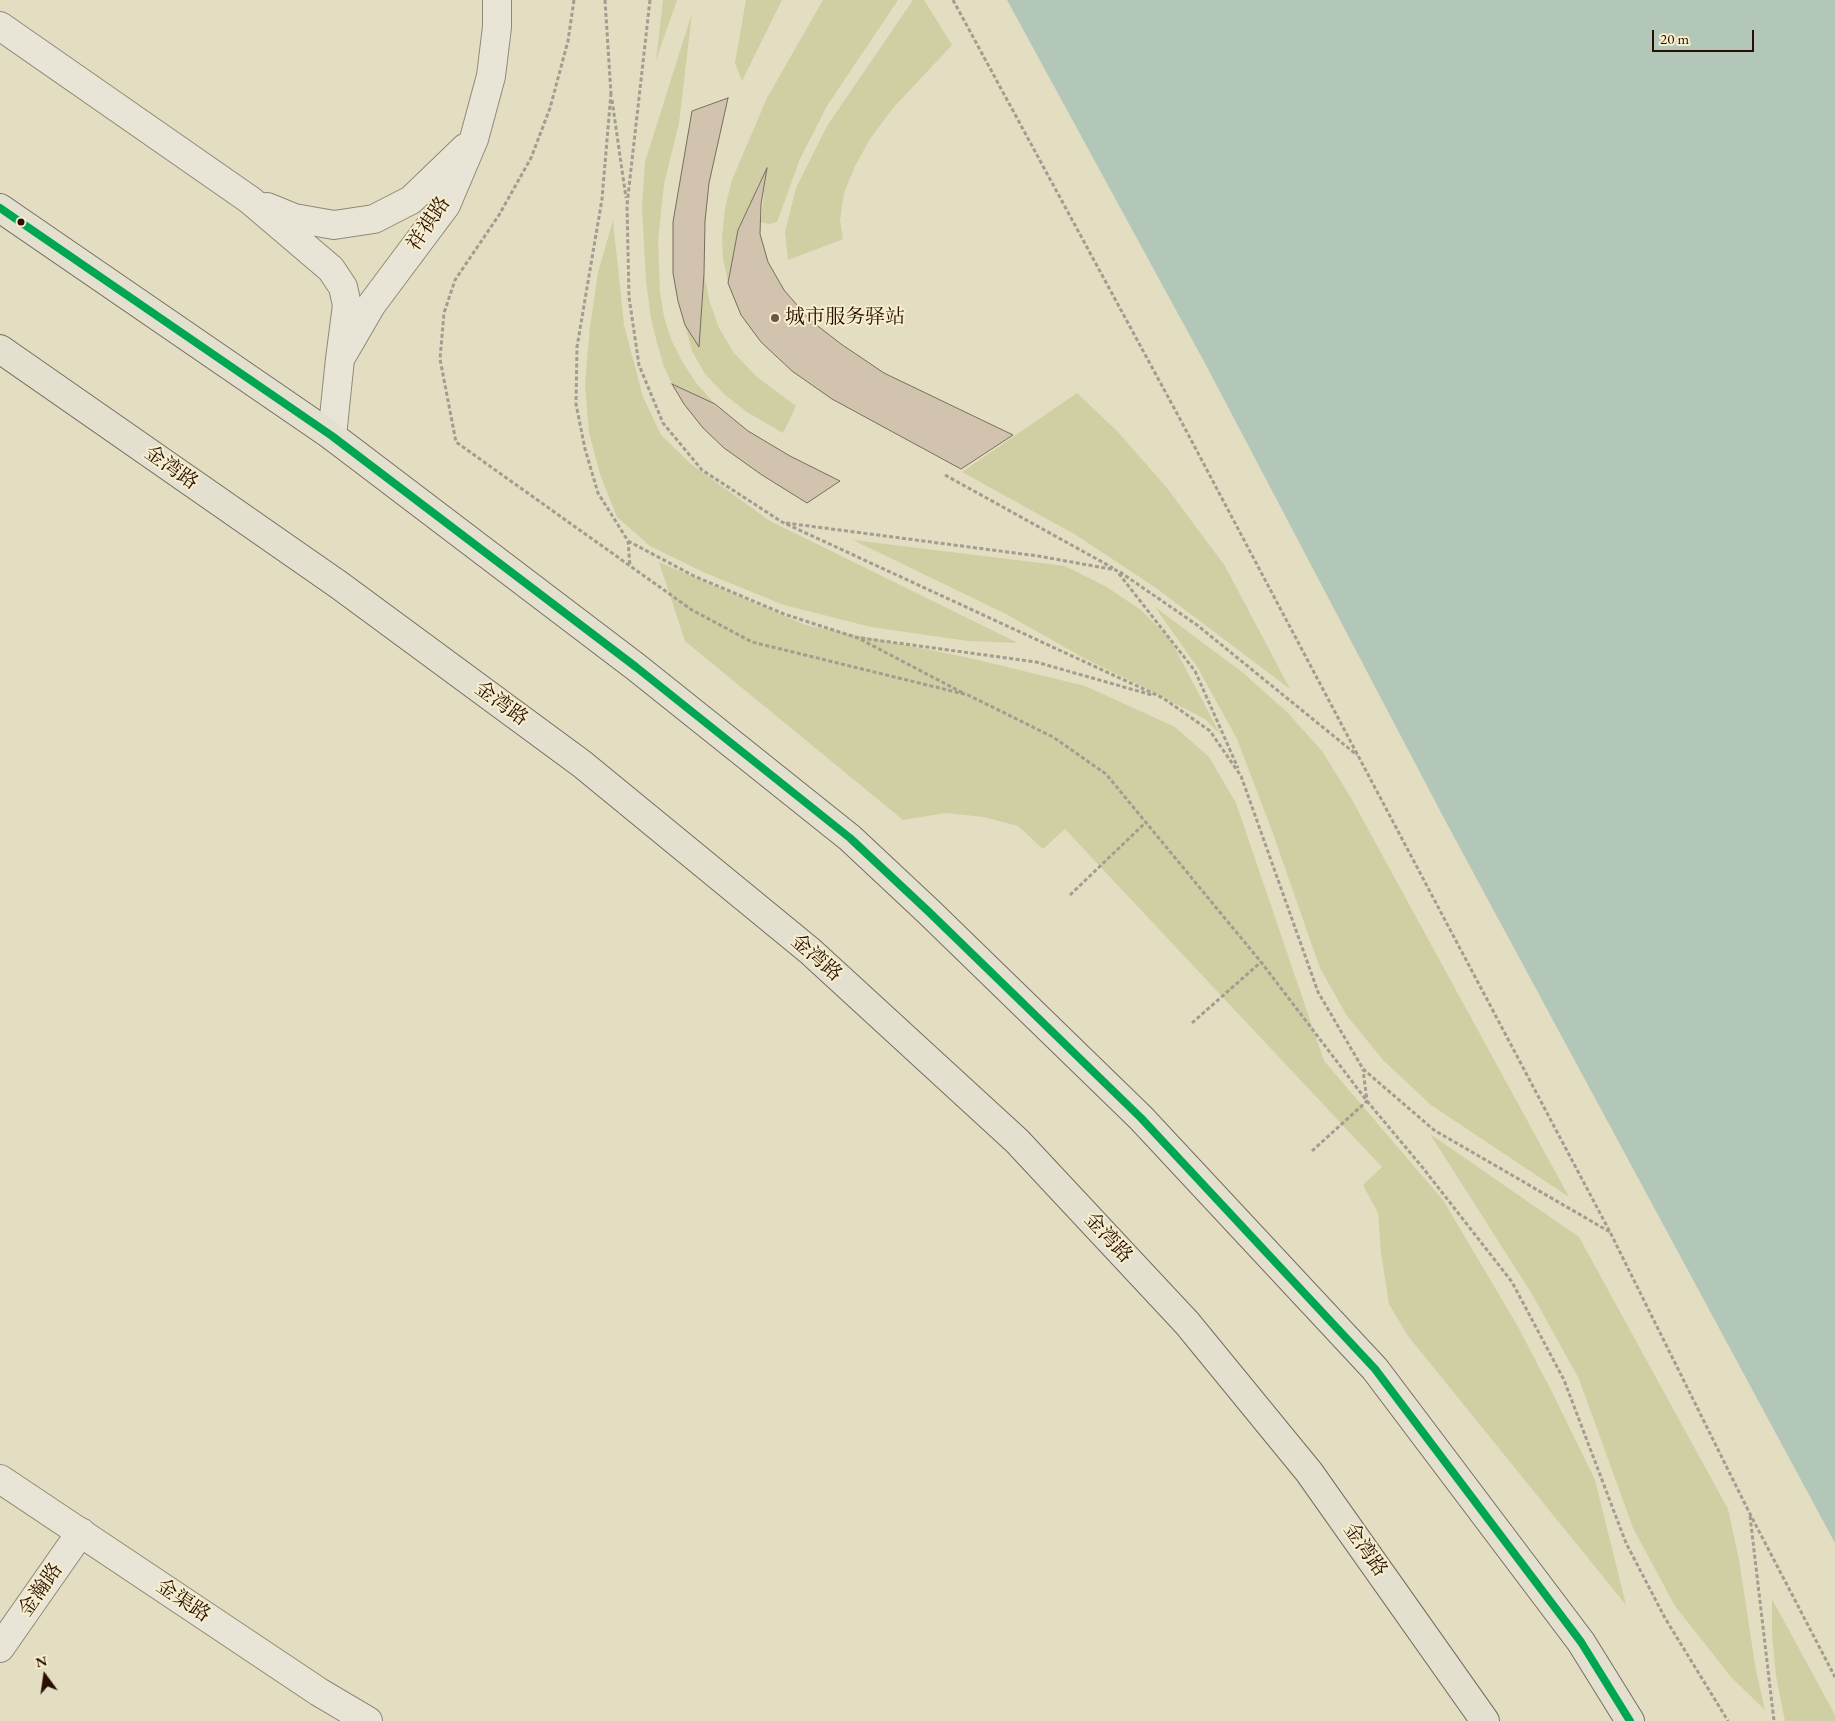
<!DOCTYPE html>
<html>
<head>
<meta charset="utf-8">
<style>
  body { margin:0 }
  #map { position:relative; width:1835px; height:1721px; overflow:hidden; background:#e3ddc1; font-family:"EB Garamond",serif }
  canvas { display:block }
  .north { position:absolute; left:20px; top:1651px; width:50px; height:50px; -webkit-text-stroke:4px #f7eecd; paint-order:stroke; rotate:346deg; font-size:14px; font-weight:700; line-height:20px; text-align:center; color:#280e03 }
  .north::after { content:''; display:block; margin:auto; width:18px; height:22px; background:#280e03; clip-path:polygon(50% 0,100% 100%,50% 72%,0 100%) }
  .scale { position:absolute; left:1652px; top:30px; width:102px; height:22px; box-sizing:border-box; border:2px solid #280e03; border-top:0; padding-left:6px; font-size:15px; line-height:18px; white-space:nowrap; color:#280e03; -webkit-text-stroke:4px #f7eecd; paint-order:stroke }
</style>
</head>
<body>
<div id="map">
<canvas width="1835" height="1721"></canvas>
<div class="north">N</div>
<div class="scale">20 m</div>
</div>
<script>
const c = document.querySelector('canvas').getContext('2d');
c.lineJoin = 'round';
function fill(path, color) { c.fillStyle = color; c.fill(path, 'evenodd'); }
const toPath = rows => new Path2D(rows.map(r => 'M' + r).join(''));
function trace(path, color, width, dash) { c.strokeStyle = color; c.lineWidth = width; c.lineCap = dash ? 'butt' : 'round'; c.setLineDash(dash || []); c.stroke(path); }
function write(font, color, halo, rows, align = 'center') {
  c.font = font + ' "EB Garamond","Noto Serif SC",serif'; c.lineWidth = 4; c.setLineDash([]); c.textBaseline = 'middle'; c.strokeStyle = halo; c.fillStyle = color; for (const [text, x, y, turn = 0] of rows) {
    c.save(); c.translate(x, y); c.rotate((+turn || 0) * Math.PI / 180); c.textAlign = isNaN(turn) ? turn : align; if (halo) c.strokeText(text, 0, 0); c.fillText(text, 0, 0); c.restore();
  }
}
fill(toPath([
  [663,0,677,0,656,60],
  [746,0,782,0,742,81,735,63],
  [823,0,898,0,827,106,800,159,777,222,769,224,761,222,766,170,738,230,728,283,723,258,722,237,725,208,732,180,767,98],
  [913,0,924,0,952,45,893,108,870,139,855,166,844,193,840,220,843,239,788,260,785,232,796,188,827,126],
  [692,13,679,123,664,184,658,241,660,292,664,317,671,339,683,363,697,384,715,404,672,384,664,367,657,343,651,318,646,281,642,207,645,162],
  [613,220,624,325,643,397,661,435,691,464,770,521,1018,643,968,641,871,627,784,605,703,572,650,546,617,517,601,477,589,433,585,384,590,327,598,273],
  [704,274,710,303,719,328,734,353,757,377,796,406,783,433,747,412,725,395,705,374,692,351,685,325],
  [1077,393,1118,432,1167,488,1225,566,1290,689,1156,588,1076,535,962,472],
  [853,540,1065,566,1105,586,1141,610,1170,639,1220,734,1205,719,1143,687,1082,657,1006,614],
  [659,562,806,625,970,658,1085,686,1175,727,1209,757,1236,803,1324,1061,1443,1200,1517,1325,1553,1394,1595,1480,1626,1605,1408,1336,1389,1304,1381,1253,1378,1213,1363,1185,1382,1167,1065,829,1043,849,1018,826,984,817,946,813,903,820,685,641],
  [1155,607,1242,672,1287,712,1322,751,1351,798,1569,1197,1431,1105,1384,1061,1347,1016,1320,968,1271,828,1237,739,1198,668],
  [1430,1134,1579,1237,1728,1509,1739,1560,1756,1671,1765,1710,1731,1677,1675,1606,1633,1528,1579,1379,1532,1294],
  [1772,1599,1835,1715,1835,1721,1785,1721,1776,1676,1772,1635]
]), '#cfcfa3');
fill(toPath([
  [1007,0,1835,0,1835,1543,1446,822,1207,367]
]), '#b3c7b9');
const building = toPath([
  [728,98,709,183,705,221,704,274,699,347,685,325,678,301,673,273,673,222,692,111,728,98],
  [767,168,761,204,760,234,768,262,784,290,810,320,841,344,884,373,1013,435,961,469,832,399,792,371,761,342,741,315,728,283,738,230,767,168],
  [672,384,715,404,748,431,790,456,840,481,807,503,762,475,724,448,703,428,684,404,672,384]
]);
fill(building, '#d1c3ae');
trace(building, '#766e5f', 1);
const minor = toPath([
  [0,26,250,200,331,269,343,287,347,305,340,359],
  [267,207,294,218,334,225,374,219,411,200,465,148],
  [332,436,340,359,372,304,446,205,474,139,491,76,497,27,497,0],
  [0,1648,81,1532]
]);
const tertiary = toPath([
  [0,1479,319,1692,368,1721]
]);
const primary = toPath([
  [0,208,332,436,636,667,850,838,929,912,1141,1118,1375,1369,1581,1642,1630,1721],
  [0,349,339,585,582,764,810,951,1017,1141,1187,1323,1309,1472,1485,1721]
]);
trace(minor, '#908978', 30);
trace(tertiary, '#908978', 30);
trace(primary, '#766e5f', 30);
trace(toPath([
  [574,0,568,41,550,108,531,158,499,215,455,280,444,313,440,359,456,442,692,610,752,642,968,695,1053,737,1106,774,1261,962,1367,1101,1423,1168,1512,1282,1564,1380,1626,1543,1665,1618,1728,1721],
  [605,0,611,94],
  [650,0,627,205,629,297,639,365,663,423,702,470,782,522,1163,698,1210,731,1241,776,1318,992,1363,1069,1434,1130,1610,1232],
  [953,0,1180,419,1610,1232,1749,1512,1835,1677],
  [611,93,602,199,577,347,576,404,585,449,598,493,628,541,630,566],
  [612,100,626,198],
  [945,475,1113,568],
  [786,523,1038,556,1116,570,1195,671,1238,768],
  [628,541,694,576,784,614,858,638,963,693],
  [1120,572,1197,625,1357,755],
  [861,638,1036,662,1152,695],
  [1070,895,1145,823],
  [1192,1023,1261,962],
  [1312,1151,1367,1101,1363,1069],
  [1750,1516,1774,1721]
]), '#a29c91', 3, [4, 2.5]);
trace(minor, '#e8e5d7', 28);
trace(tertiary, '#e8e5d7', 28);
trace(primary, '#e4e0d0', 28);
trace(toPath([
  [0,208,332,436,636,667,850,838,929,912,1141,1118,1375,1369,1581,1642,1630,1721]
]), '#00a651', 8);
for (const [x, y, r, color] of [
  [21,222,4.5,"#280e03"],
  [775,318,5,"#695646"]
]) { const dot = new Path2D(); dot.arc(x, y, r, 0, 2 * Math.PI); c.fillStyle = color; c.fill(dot); trace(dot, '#f7eecd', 2); }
write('20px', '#280e03', '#f7eecd', [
  ["祥祺路",429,224,-56],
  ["金湾路",171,468,35],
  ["金湾路",501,704,36],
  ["金湾路",816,958,41],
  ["金湾路",1108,1238,47],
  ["金湾路",1365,1550,55],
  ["金瀚路",41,1590,-55],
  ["金渠路",183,1601,34]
]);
write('20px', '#280e03', '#f7eecd', [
  ["城市服务驿站",785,318]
], 'left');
</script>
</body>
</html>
